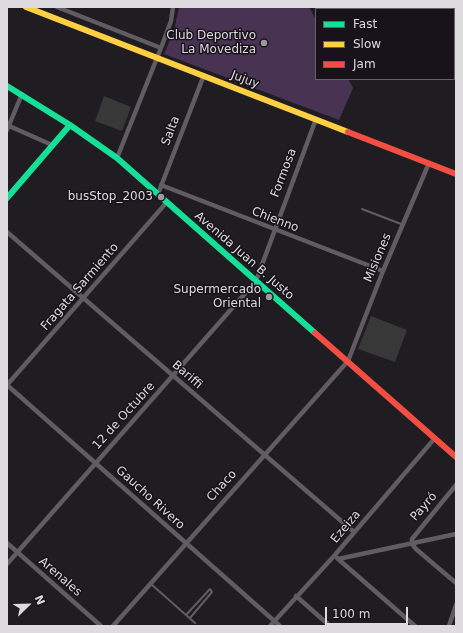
<!DOCTYPE html>
<html>
<head>
<meta charset="utf-8">
<style>
  body { margin:0 }
  #map { position:relative; width:463px; height:633px; overflow:hidden; background:#201d22; font-family:"DejaVu Sans",sans-serif }
  canvas { display:block }
  .frame { position:absolute; inset:0; border:8px solid #dedbe0; pointer-events:none }
  .legend { position:absolute; left:315px; top:8px; width:140px; height:72px; box-sizing:border-box; background:#18121a; border:1px solid #676269; margin:0; padding:5px 7px; list-style:none; font-size:12px; color:#dedbe0 }
  .legend li { display:flex; align-items:center; gap:8px; height:20px }
  .legend b { width:20px; border:1px solid #676269 }
  .north { position:absolute; left:8px; top:585px; width:40px; height:40px; -webkit-text-stroke:3px #18121a; paint-order:stroke; rotate:67deg; font-size:11px; font-weight:700; line-height:16px; text-align:center; color:#dedbe0 }
  .north::after { content:''; display:block; margin:auto; width:14px; height:18px; background:#dedbe0; clip-path:polygon(50% 0,100% 100%,50% 72%,0 100%) }
  .scale { position:absolute; left:325px; top:607px; width:83px; height:18px; box-sizing:border-box; border:2px solid #dedbe0; border-top:0; padding-left:5px; font-size:12px; line-height:14px; white-space:nowrap; color:#dedbe0; -webkit-text-stroke:3px #18121a; paint-order:stroke }
</style>
</head>
<body>
<div id="map">
<canvas width="463" height="633"></canvas>
<div class="frame"></div>
<ul class="legend">
<li><b style="height:5px;background:#16e098"></b>Fast</li>
<li><b style="height:5px;background:#ffcf43"></b>Slow</li>
<li><b style="height:5px;background:#f24e42"></b>Jam</li>
</ul>
<div class="north">N</div>
<div class="scale">100 m</div>
</div>
<script>
const c = document.querySelector('canvas').getContext('2d');
c.lineJoin = 'round';
function fill(path, color) { c.fillStyle = color; c.fill(path, 'evenodd'); }
const toPath = rows => new Path2D(rows.map(r => 'M' + r).join(''));
function trace(path, color, width, dash) { c.strokeStyle = color; c.lineWidth = width; c.lineCap = dash ? 'butt' : 'round'; c.setLineDash(dash || []); c.stroke(path); }
function write(font, color, halo, rows, align = 'center') {
  c.font = font + ' "DejaVu Sans",sans-serif'; c.lineWidth = 3; c.setLineDash([]); c.textBaseline = 'middle'; c.strokeStyle = halo; c.fillStyle = color; for (const [text, x, y, turn = 0] of rows) {
    c.save(); c.translate(x, y); c.rotate((+turn || 0) * Math.PI / 180); c.textAlign = isNaN(turn) ? turn : align; if (halo) c.strokeText(text, 0, 0); c.fillText(text, 0, 0); c.restore();
  }
}
fill(toPath([
  [179,7,309,7,316,20,316,79,348,79,353,88,339,120,164,54,174,31]
]), '#483352');
fill(toPath([
  [104,96,131,107,122,131,95,121],
  [371,316,407,330,395,362,358,349]
]), '#383839');
trace(toPath([
  [362,209,401,224],
  [151,584,195,623],
  [186,615,210,589,212,592,190,618]
]), '#615b63', 2);
trace(toPath([
  [57,7,161,48],
  [7,125,52,145],
  [7,130,22,94],
  [117,158,161,48,171,21,173,7],
  [161,185,383,271],
  [158,194,204,75],
  [7,232,354,532],
  [7,385,280,626],
  [7,385,167,202],
  [456,485,412,539,412,544,416,549,456,583],
  [7,543,101,626],
  [337,558,415,626],
  [338,559,456,534],
  [7,564,256,281,316,119],
  [296,596,330,626],
  [113,626,348,361,383,271,429,163],
  [270,626,334,556,435,438],
  [449,626,456,605]
]), '#615b63', 4.5);
trace(toPath([
  [7,86,70,125,117,158,315,333],
  [7,198,70,125]
]), '#16e098', 6);
trace(toPath([
  [26,7,348,132]
]), '#ffcf43', 6);
trace(toPath([
  [348,132,456,174],
  [315,333,456,457]
]), '#f24e42', 6);
for (const [x, y, r, color] of [
  [264,43,4,"#9c989e"],
  [161,197,4,"#9c989e"],
  [269,297,4,"#9c989e"]
]) { const dot = new Path2D(); dot.arc(x, y, r, 0, 2 * Math.PI); c.fillStyle = color; c.fill(dot); trace(dot, '#18121a', 1.5); }
write('12px', '#dedbe0', '#18121a', [
  ["Club Deportivo",256,36],
  ["La Movediza",256,50],
  ["busStop_2003",153,197],
  ["Supermercado",261,290],
  ["Oriental",261,304]
], 'right');
write('12px', '#dedbe0', '#18121a', [
  ["Jujuy",245,80,21],
  ["Salta",171,131,-69],
  ["Formosa",284,173,-69],
  ["Chienno",275,220,21],
  ["Avenida Juan B. Justo",244,256,41],
  ["Misiones",378,258,-67],
  ["Fragata Sarmiento",80,287,-49],
  ["Bariffi",187,375,41],
  ["12 de Octubre",124,416,-48],
  ["Chaco",222,486,-48],
  ["Gaucho Rivero",150,498,42],
  ["Payró",424,507,-49],
  ["Ezeiza",346,527,-50],
  ["Arenales",60,577,41]
]);
</script>
</body>
</html>
